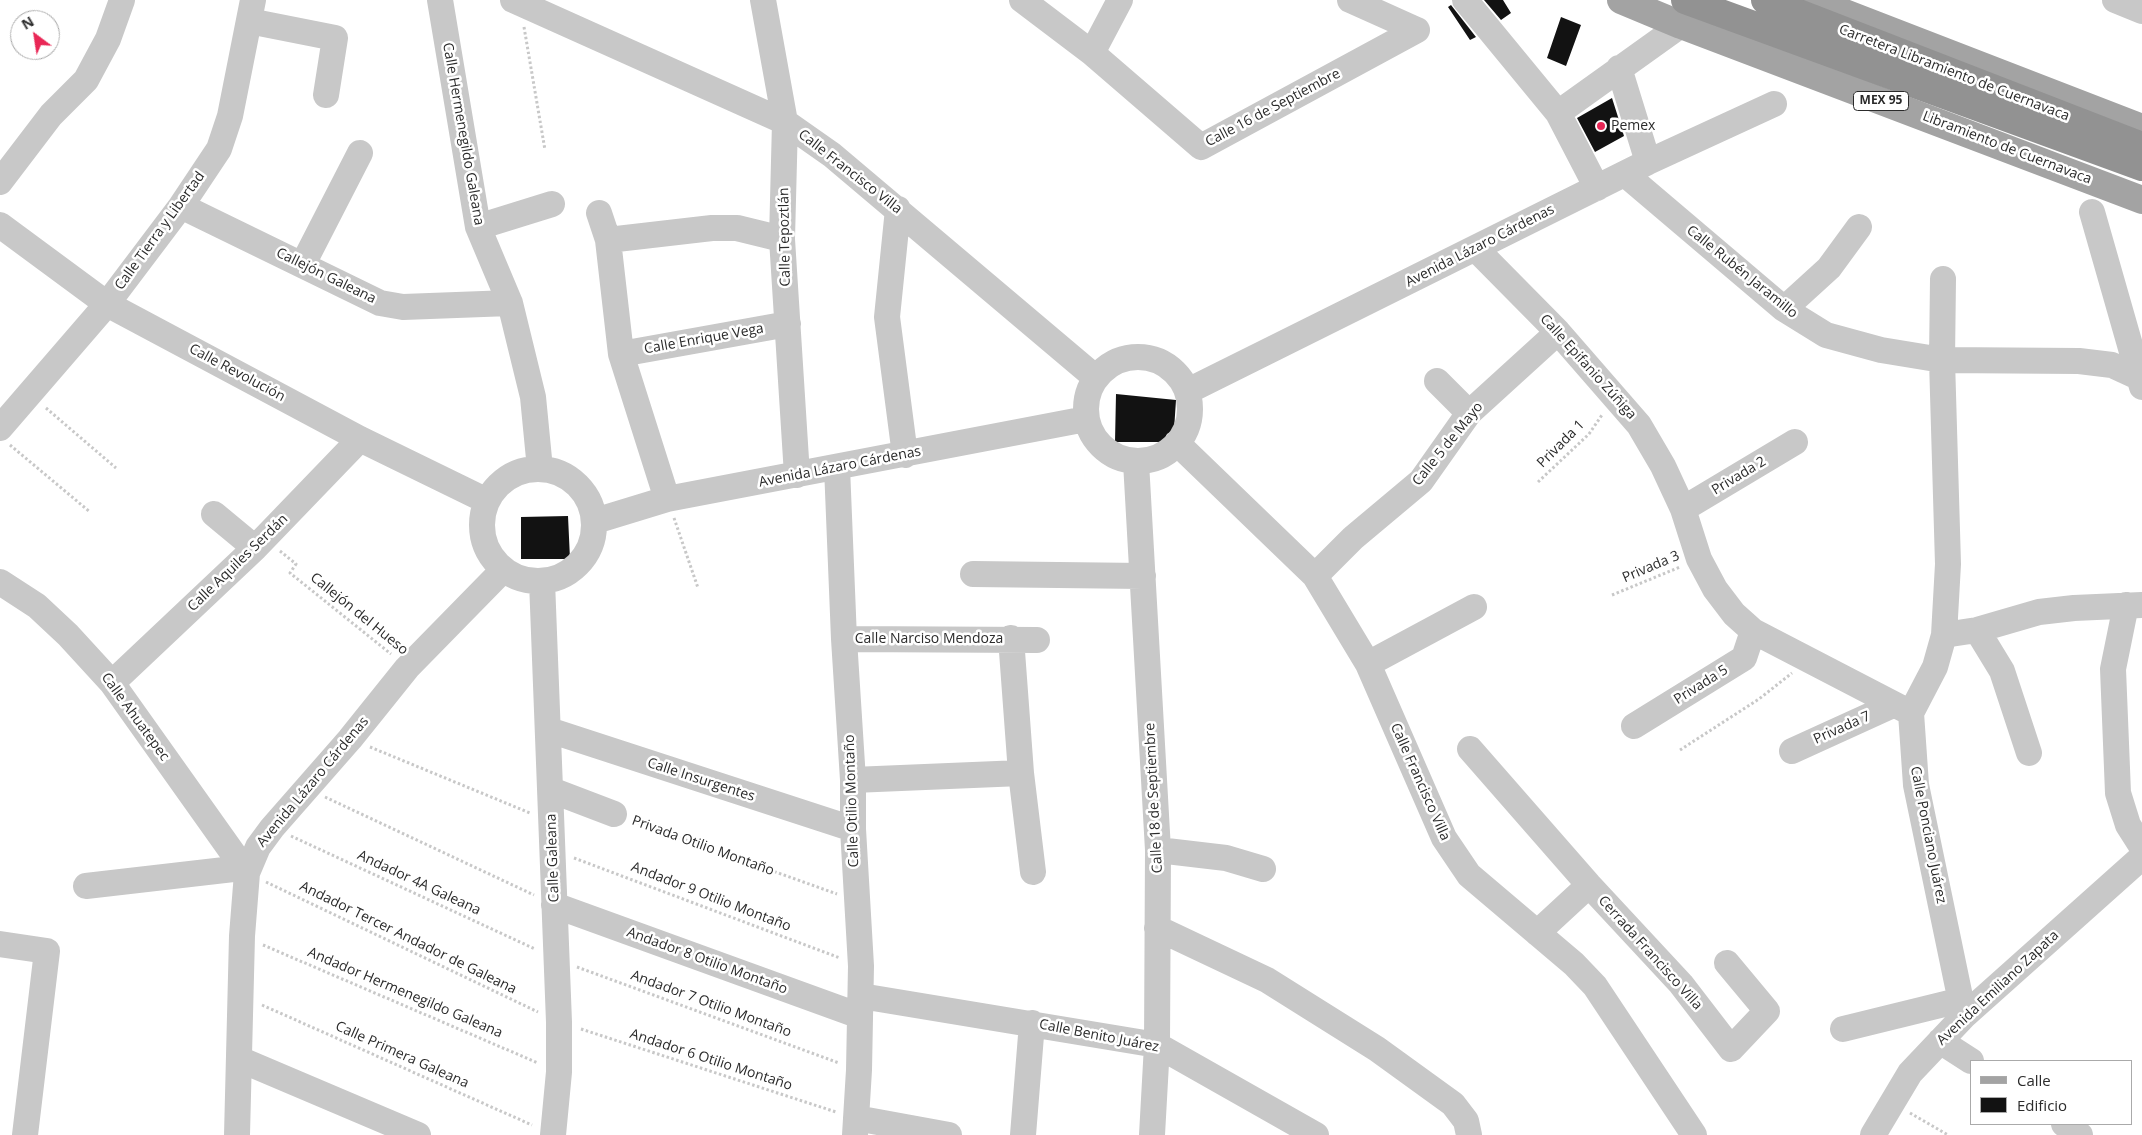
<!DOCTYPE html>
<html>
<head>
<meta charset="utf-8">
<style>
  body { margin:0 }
  #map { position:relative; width:2142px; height:1135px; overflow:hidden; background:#fff; font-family:"Open Sans",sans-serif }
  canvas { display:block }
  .legend { position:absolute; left:1970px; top:1060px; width:162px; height:65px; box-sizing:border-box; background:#fff; border:1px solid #aaa; margin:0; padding:6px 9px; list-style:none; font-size:15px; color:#2b2b2b }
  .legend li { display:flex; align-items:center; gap:10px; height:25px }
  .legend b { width:25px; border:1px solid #aaa }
  .north { position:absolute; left:10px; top:10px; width:50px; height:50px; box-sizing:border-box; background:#fff; border:1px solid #aaa; border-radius:50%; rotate:329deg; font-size:14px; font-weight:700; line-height:20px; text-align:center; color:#2b2b2b }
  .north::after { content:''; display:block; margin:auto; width:18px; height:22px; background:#e92756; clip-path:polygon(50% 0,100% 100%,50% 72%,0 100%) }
</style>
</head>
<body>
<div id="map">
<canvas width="2142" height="1135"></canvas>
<ul class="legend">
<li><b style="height:6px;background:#a3a3a3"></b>Calle</li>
<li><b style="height:14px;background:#121212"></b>Edificio</li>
</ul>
<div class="north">N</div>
</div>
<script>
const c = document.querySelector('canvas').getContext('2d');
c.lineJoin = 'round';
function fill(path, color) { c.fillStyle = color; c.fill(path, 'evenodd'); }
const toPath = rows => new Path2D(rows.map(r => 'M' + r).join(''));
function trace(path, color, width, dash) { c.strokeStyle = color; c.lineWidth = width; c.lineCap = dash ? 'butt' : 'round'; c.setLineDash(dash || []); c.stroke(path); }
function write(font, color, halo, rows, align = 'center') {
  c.font = font + ' "Open Sans",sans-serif'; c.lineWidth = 5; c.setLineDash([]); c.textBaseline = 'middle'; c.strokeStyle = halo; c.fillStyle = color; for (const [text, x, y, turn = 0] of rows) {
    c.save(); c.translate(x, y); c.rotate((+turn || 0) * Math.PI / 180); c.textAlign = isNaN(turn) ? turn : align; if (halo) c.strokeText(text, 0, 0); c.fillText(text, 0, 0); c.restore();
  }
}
fill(toPath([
  [1484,0,1503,0,1511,13,1501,20],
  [1451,5,1476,37,1470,40,1448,7],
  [1561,17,1581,25,1566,66,1547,58],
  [1612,98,1624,136,1595,152,1577,118],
  [1116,394,1176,400,1174,430,1167,434,1163,442,1115,442],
  [568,516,570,559,521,559,521,517]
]), '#121212');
trace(toPath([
  [524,27,545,150],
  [46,408,116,468],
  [10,445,90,512],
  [1538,482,1589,434,1602,415],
  [674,518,698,588],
  [280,551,296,564,290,573,391,654],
  [1612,595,1680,567],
  [370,747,530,813],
  [1680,750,1759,699,1792,673],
  [325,797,534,895],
  [633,821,837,894],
  [291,836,535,949],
  [574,858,840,958],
  [266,882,538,1012],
  [263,945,538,1063],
  [577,967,839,1063],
  [262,1005,532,1125],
  [581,1029,836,1112],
  [1910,1113,1948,1135]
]), '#c8c8c8', 3, [2.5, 2.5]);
trace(toPath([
  [440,0,478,227,510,303,533,397,540,469],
  [513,0,785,122,832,155,1096,378],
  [763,0,785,122,782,239,797,475],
  [1022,0,1092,53,1201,147,1417,30],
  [1350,0,1417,30],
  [1465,0,1558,113,1597,188],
  [2115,0,2142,11],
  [249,21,335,38,326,95],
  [1092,53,1120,0],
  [1619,68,1648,162],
  [1558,113,1681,25],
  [1625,174,1784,309,1826,335,1881,350,1942,360,2079,361,2112,365,2138,377],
  [0,182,51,115,86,80,108,39,122,0],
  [181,206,380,303,403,307,510,303],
  [898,209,887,317,905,455],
  [2092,212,2142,387],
  [599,213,608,240,621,354,667,499],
  [0,225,107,304,360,439,487,501],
  [478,227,552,204],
  [608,240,712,228,737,228,782,239],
  [1476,249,1558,332,1639,425,1663,466,1683,509,1699,559,1715,589,1734,614,1753,631,1911,713],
  [303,264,360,153],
  [1943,279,1942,360,1948,564,1944,635,1935,667,1911,713,1916,785,1964,1016],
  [1784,309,1829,268,1859,227],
  [621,354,788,324],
  '1086 409a52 52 0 1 1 104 0a52 52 0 1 1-104 0Z',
  [1437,381,1469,413],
  [1188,391,1648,162,1774,104],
  [0,428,107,304,181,206,219,149,230,116,253,0],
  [1178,444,1315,576,1368,664,1444,838,1469,875,1574,964,1595,986,1694,1135],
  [1136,462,1158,850,1157,1045,1152,1135],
  [837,467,844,639,853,780,853,829,861,966,859,1070,855,1135],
  '482 525a56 56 0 1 1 112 0a56 56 0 1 1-112 0Z',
  [1683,509,1795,442],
  [214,514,255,548],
  [595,521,667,499,1086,419],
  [973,574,1143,576],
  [1315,576,1353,538,1421,481,1469,413,1558,332],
  [542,581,559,1022,559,1072,553,1135],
  [0,582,37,606,68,635,112,683,247,873],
  [2126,605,2113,669,2118,793,2128,825,2142,847],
  [1977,630,2002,671,2029,753],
  [1944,635,1977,630,2039,612,2074,608,2142,605],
  [1011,638,1021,773,1033,872],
  [844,639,1037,640],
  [1368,664,1474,607],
  [112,683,255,548,360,439],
  [1634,726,1744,658,1753,631],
  [549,730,853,829],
  [1470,749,1589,885,1681,984,1731,1049,1767,1011,1727,963],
  [1792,751,1893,705],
  [853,780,1021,773],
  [551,790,614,814],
  [1158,850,1226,858,1263,869],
  [86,886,242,868],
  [554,905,860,1016],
  [1157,928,1267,980,1377,1049,1453,1104,1466,1121,1469,1135],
  [1537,933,1589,885],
  [0,944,47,951,25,1135],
  [861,996,1157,1045,1316,1135],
  [1843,1029,1961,1000],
  [1940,1041,1971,1061],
  [239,1059,418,1135],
  [856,1118,949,1135],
  [2064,1124,2080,1135],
  [237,1135,242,936,247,873,258,847,272,828,350,739,407,668,503,570],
  [1023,1135,1032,1023],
  [1873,1135,1910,1073,1964,1016,2142,857]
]), '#c8c8c8', 26);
trace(toPath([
  [1621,0,1681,25,2142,200],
  [1811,0,2142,128]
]), '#a3a3a3', 28);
trace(toPath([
  [1685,0,2142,167],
  [1765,0,2142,146]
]), '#929292', 28);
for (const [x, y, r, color] of [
  [1601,126,5,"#e92756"]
]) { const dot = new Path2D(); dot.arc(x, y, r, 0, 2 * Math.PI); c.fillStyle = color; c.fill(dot); trace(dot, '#fff', 2); }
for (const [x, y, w] of [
  [1881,101,55]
]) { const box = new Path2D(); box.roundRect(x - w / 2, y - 9.5, w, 19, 4); c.fillStyle = '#fff'; c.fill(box); trace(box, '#2b2b2b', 1); }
write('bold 12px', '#2b2b2b', null, [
  ["MEX 95",1881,101]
]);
write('14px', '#2b2b2b', '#fff', [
  ["Carretera Libramiento de Cuernavaca",1954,73,21],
  ["Calle 16 de Septiembre",1273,108,-28],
  ["Calle Hermenegildo Galeana",463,134,80],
  ["Libramiento de Cuernavaca",2007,148,21],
  ["Calle Francisco Villa",850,172,38],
  ["Calle Tierra y Libertad",160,231,-54],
  ["Calle Tepoztlán",785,237,-91],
  ["Avenida Lázaro Cárdenas",1480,246,-27],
  ["Calle Rubén Jaramillo",1742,272,39],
  ["Callejón Galeana",326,276,26],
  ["Calle Enrique Vega",704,339,-10],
  ["Calle Epifanio Zúñiga",1588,367,48],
  ["Calle Revolución",237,373,28],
  ["Calle 5 de Mayo",1448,444,-51],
  ["Privada 1",1561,444,-45],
  ["Avenida Lázaro Cárdenas",840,467,-11],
  ["Privada 2",1739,476,-31],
  ["Calle Aquiles Serdán",238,563,-44],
  ["Privada 3",1651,567,-23],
  ["Callejón del Hueso",359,614,39],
  ["Calle Narciso Mendoza",929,639],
  ["Privada 5",1701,685,-32],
  ["Calle Ahuatepec",135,717,54],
  ["Privada 7",1842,728,-24],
  ["Calle Insurgentes",701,780,18],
  ["Avenida Lázaro Cárdenas",313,782,-50],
  ["Calle Francisco Villa",1420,782,66],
  ["Calle 18 de Septiembre",1154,798,-93],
  ["Calle Otilio Montaño",852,801,-92],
  ["Calle Ponciano Juárez",1928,835,79],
  ["Privada Otilio Montaño",703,846,20],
  ["Calle Galeana",553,858,-92],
  ["Andador 4A Galeana",419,883,25],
  ["Andador 9 Otilio Montaño",711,897,21],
  ["Andador Tercer Andador de Galeana",408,938,26],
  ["Cerrada Francisco Villa",1650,953,48],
  ["Andador 8 Otilio Montaño",707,961,20],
  ["Avenida Emiliano Zapata",1998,988,-43],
  ["Andador Hermenegildo Galeana",405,993,23],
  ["Andador 7 Otilio Montaño",711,1004,20],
  ["Calle Benito Juárez",1099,1036,11],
  ["Calle Primera Galeana",402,1055,24],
  ["Andador 6 Otilio Montaño",711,1060,18]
]);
write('14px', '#2b2b2b', '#fff', [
  ["Pemex",1611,126]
], 'left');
</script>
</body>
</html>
